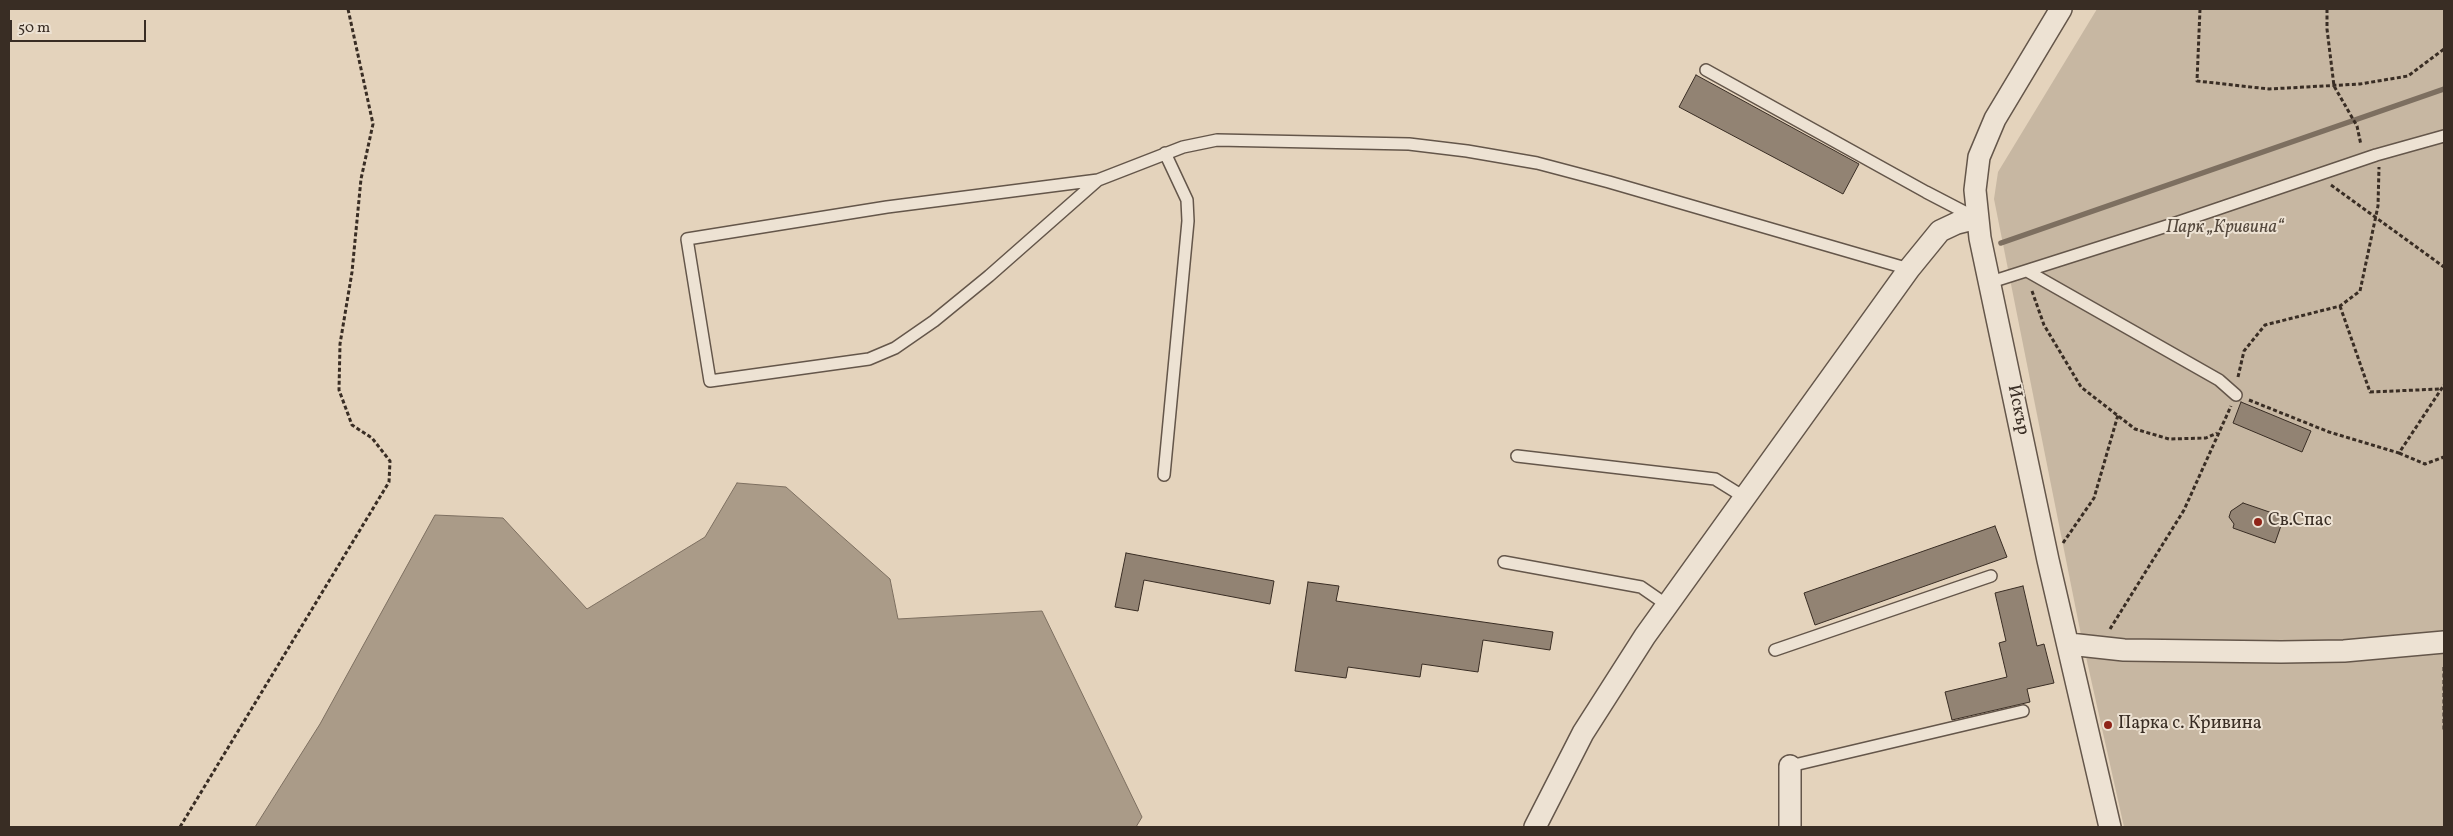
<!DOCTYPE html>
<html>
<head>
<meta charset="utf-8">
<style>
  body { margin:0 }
  #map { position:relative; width:2453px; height:836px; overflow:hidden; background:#e4d3bc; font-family:Vollkorn,serif }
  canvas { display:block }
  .frame { position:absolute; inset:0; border:10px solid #392d24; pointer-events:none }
  .scale { position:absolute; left:10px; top:20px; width:136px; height:22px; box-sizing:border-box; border:2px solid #392d24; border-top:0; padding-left:6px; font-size:15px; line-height:18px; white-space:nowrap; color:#392d24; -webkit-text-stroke:4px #ede2d3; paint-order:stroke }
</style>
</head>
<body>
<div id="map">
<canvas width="2453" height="836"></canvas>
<div class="frame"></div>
<div class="scale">50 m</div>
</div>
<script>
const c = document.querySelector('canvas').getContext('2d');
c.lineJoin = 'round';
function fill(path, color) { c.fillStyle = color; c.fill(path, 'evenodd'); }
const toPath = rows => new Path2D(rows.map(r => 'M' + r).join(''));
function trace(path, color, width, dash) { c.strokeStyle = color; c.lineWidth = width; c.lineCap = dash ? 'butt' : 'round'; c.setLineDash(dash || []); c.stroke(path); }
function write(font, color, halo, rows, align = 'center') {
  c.font = font + ' Vollkorn,serif'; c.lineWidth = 4; c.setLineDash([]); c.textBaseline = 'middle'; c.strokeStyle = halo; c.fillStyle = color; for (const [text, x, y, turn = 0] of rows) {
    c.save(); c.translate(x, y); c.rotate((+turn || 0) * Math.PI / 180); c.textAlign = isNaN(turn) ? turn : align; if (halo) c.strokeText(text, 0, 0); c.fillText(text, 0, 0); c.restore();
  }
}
fill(toPath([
  [2097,9,2444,9,2444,827,2124,827,2080,630,1994,199,1998,172]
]), '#c7b7a2');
const water = toPath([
  [737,483,786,487,890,579,898,619,1042,611,1142,817,1136,827,255,827,320,724,435,515,503,518,587,609,705,537,737,483]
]);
fill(water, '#aa9b88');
trace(water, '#7d6f60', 1);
trace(toPath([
  [2001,243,2444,89]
]), '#7d6f60', 5.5);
const building = toPath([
  [1696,75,1859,164,1843,194,1679,107,1696,75],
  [2241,402,2311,431,2302,452,2233,423,2241,402],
  [2243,503,2284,517,2275,543,2233,528,2234,524,2229,517,2231,511,2243,503],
  [1995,526,2007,557,1815,625,1804,593,1995,526],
  [1126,553,1274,581,1270,604,1144,580,1138,611,1115,607,1126,553],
  [1308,582,1339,586,1336,601,1553,632,1550,650,1483,640,1478,672,1422,664,1420,677,1348,667,1346,678,1295,671,1308,582],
  [2023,586,2037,646,2044,644,2054,683,2027,689,2030,702,1952,720,1945,692,2007,677,1999,643,2006,641,1995,593,2023,586]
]);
fill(building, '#928373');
trace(building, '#392d24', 1);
const service = toPath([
  [1706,70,1926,192,1976,218],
  [1098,180,989,276,934,321,895,348,869,359,710,381,687,239,887,207,1098,180,1183,147,1217,140,1409,144,1467,151,1537,163,1609,182,1909,269],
  [2027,271,2219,380,2236,395],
  [1991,282,2170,225,2376,155,2444,136],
  [1517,456,1715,479,1744,497],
  [1164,475,1188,221,1187,200,1165,153],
  [1504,562,1641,587,1667,605],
  [1775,650,1991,576],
  [1790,766,2023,711]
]);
const minor = toPath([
  [2061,9,1995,119,1979,157,1975,190,1980,238,2048,560,2110,827],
  [2069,644,2124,650,2281,652,2344,651,2444,642],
  [1535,827,1583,733,1645,636,1909,269,1940,231,1957,223,1977,218],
  [1790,827,1790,766]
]);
trace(service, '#64564a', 14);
trace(minor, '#64564a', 24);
trace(toPath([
  [2200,9,2197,81,2269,89,2360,84,2408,76,2444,49],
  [2327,9,2327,29,2334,86,2357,126,2361,145],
  [2331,185,2444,267],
  [2032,291,2044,325,2081,387,2135,429,2169,439,2206,438,2217,433],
  [2340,306,2370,392,2440,389],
  [2238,377,2244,351,2265,325,2340,306,2360,291,2378,206,2379,167],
  [2249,400,2329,432,2399,453,2444,385],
  [2399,453,2425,464,2444,457],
  [2063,543,2094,498,2118,415],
  [2110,629,2184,510,2231,406],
  [2444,667,2444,730],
  [180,827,389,482,390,461,372,438,352,425,339,390,340,344,352,272,361,179,373,124,348,9]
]), '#392d24', 3, [4, 2.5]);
trace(service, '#ede2d3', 11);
trace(minor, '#ede2d3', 21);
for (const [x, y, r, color] of [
  [2258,522,5,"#8f2418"],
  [2108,725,5,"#8f2418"]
]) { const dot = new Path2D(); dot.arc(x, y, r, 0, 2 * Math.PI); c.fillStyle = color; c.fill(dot); trace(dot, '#ede2d3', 2); }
write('italic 18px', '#55493d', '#ede2d3', [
  ["Парк „Кривина“",2225,229]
]);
write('18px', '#392d24', '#ede2d3', [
  ["Искър",2017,410,78]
]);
write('18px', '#392d24', '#ede2d3', [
  ["Св.Спас",2268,522],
  ["Парка с. Кривина",2118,725]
], 'left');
</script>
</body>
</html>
